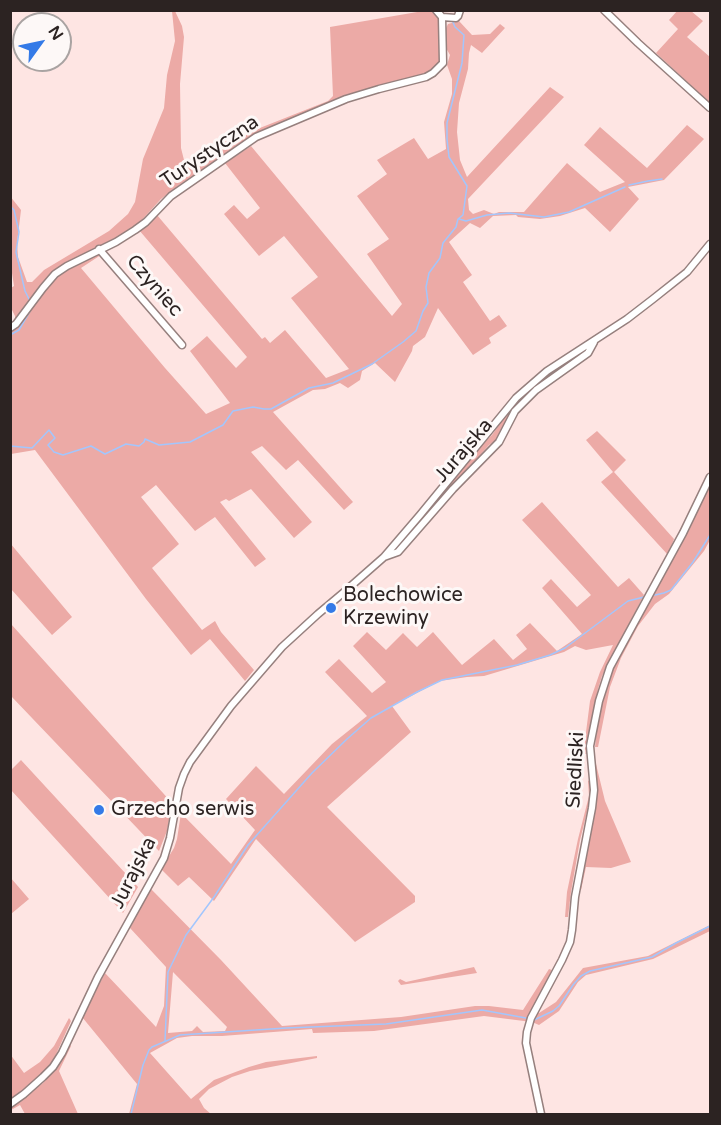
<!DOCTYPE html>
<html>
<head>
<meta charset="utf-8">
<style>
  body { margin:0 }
  #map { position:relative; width:721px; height:1125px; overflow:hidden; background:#fee5e3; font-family:"Varela Round",sans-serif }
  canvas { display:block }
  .frame { position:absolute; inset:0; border:12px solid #2c2322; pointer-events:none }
  .north { position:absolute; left:12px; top:12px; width:60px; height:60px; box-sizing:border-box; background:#fdf8f7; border:2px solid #a9a3a2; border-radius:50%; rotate:57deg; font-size:16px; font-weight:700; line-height:24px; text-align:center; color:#2c2322 }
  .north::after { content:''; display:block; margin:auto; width:21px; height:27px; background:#347ae7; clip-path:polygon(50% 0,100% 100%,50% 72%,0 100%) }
</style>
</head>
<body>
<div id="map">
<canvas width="721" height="1125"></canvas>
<div class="frame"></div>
<div class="north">N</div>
</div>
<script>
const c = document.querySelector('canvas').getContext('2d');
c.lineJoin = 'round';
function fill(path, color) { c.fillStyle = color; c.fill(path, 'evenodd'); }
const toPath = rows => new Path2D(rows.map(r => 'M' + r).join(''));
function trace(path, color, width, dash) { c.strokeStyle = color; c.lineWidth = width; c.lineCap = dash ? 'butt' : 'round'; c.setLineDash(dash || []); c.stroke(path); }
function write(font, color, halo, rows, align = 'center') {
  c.font = font + ' "Varela Round",sans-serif'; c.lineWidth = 6; c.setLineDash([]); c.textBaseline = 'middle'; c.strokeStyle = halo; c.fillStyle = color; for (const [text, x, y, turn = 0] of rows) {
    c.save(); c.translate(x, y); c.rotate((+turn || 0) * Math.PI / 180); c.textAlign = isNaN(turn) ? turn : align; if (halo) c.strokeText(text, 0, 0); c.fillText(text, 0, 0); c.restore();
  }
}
fill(toPath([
  [678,10,691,11,703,21,687,37,710,57,710,103,656,53,678,29,669,20],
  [172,11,175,11,182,26,184,37,180,84,181,148,184,160,190,159,222,143,328,101,333,96,330,27,423,11,433,11,443,18,440,60,436,68,428,74,370,89,252,138,179,185,161,199,141,221,140,228,157,215,262,339,265,337,270,343,285,330,326,378,349,369,291,298,318,277,284,236,259,256,224,214,234,205,247,219,260,208,225,163,251,146,392,316,402,304,367,254,389,239,357,196,387,174,377,160,414,138,428,159,446,149,444,122,452,94,452,79,447,65,450,55,446,48,446,28,448,24,459,21,472,35,490,34,500,24,505,28,482,53,471,45,469,53,468,69,459,103,457,132,460,160,467,177,550,87,564,97,468,199,469,210,473,214,484,210,494,214,499,212,524,212,567,163,600,192,625,182,584,145,600,127,647,168,687,125,704,139,664,180,628,187,639,199,610,232,585,208,560,216,540,219,518,217,516,215,493,216,480,228,470,223,449,242,472,275,463,282,490,321,499,315,507,326,489,338,491,343,473,355,438,308,425,337,413,346,412,351,395,382,375,363,362,371,360,380,348,388,340,383,325,389,313,390,273,412,353,502,344,510,298,460,286,470,262,446,251,452,312,522,294,538,251,489,229,501,226,499,220,502,266,559,255,567,215,517,195,531,156,485,141,497,179,544,152,568,202,630,215,621,221,632,254,670,245,681,210,639,191,655,146,599,35,450,11,454,11,330,15,321,15,316,12,310,11,311,11,288,14,286,12,273,10,273,10,196,21,210,17,243,18,257,27,282,32,282,44,270,109,231,128,214,135,202,143,159,164,108,167,75,175,41],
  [139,230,247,357,236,368,207,336,190,351,230,403,206,414,165,368,81,268],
  [584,351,582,354,513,410,496,440,489,445,396,551,392,551,475,451,492,435,517,399,548,372],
  [597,431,626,460,614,472,674,539,668,555,601,482,613,472,586,440],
  [710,482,710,540,704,551,669,594,655,604,638,626,621,658,610,687,598,747,595,747,599,710,611,669,660,583],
  [542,502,618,587,629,578,644,595,602,676,598,689,590,738,589,754,585,754,585,740,590,701,600,672,613,645,586,650,575,646,564,652,484,676,467,677,440,681,392,706,411,732,327,807,415,896,415,902,355,942,256,839,214,901,189,877,178,886,161,869,174,848,177,839,181,813,231,864,255,830,226,799,256,766,284,794,332,744,367,716,325,672,339,659,372,693,386,682,353,646,367,632,386,650,403,633,417,647,433,632,462,665,494,639,513,660,527,649,516,635,530,623,557,651,582,634,542,588,551,579,577,607,591,595,522,520],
  [10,543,72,617,52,635,11,589],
  [11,624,172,803,167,831,159,851,11,696],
  [21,760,138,887,123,913,11,790,11,770],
  [594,764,596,764,605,801,631,862,611,868,586,867,581,890,578,890,596,804],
  [590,780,591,796,580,840,571,892,568,917,565,917,567,892,578,839,589,796,588,781],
  [10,877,29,899,11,914,10,914],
  [150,888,221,960,282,1026,401,1017,475,1006,489,1006,523,1010,549,969,552,970,533,1008,539,1013,556,1002,583,968,648,956,710,925,710,931,653,959,586,975,578,982,559,1011,539,1025,532,1022,484,1016,374,1031,313,1033,312,1029,222,1036,192,1036,177,1038,150,1053,191,1099,214,1080,249,1067,266,1062,317,1056,317,1058,250,1071,232,1077,209,1089,199,1099,204,1108,211,1114,129,1114,137,1084,82,1017,105,973,156,1027,164,1006,166,967,130,928],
  [173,972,227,1027,225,1031,203,1032,197,1026,192,1031,168,1033],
  [474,967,477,973,401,985,398,981,400,979,406,982],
  [69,1018,71,1021,54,1059,46,1070,11,1100,10,1054,24,1073,40,1062,54,1046],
  [69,1044,71,1046,59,1071,78,1114,25,1114,20,1105,11,1110,11,1108,43,1083,58,1067]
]), '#ecaaa6');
trace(toPath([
  [629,185,648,181,662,179],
  [10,206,14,210,19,232,16,252,25,291,30,301],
  [459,219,466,221,487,215,509,213,544,217,569,212,625,187],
  [10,335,19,330,30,311],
  [10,446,32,448,49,430,55,438,48,445,54,452,63,455,91,446,105,454,126,444,139,446,144,442,145,439,159,445,190,442,223,425,233,411,253,407,264,409,271,409,309,388,333,383,372,364,403,342,416,331,423,311,428,303,426,287,429,273,440,258,443,243,456,227,458,219,463,215,467,186,449,157,447,139,447,123,462,63,464,35,455,27,452,20],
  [655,595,664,593,671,590,693,562,710,535],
  [534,1020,553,1011,559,1006,573,985,581,976,590,971,652,957,676,943,710,926],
  [165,1041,168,972,186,935,214,897,248,845,312,773,347,739,371,718,417,692,442,680,517,665,550,655,565,648,628,601,644,597],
  [131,1114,143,1065,149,1050,152,1047,180,1035,286,1028,386,1024,482,1010,526,1018]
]), '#a3c6fd', 1.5);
const minor = toPath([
  [604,10,638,43,710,108],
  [442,17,456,18,458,16,460,10],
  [99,249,182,345],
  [10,328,16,324,43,288,55,274,67,266,116,242,135,230,146,222,171,196,256,137,346,99,379,89,426,77,433,73,443,63,442,17,436,10],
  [384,557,398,552,453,489,499,442,515,411,536,390,588,353,594,342],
  [10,1104,24,1094,43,1077,53,1067,62,1053,98,977,164,858,170,838,179,788,184,774,190,762,231,706,282,647,318,614,343,593,384,557,420,515,516,398,547,371,627,319,653,299,687,272,710,244],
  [541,1114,526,1043,527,1032,531,1018,562,960,570,942,572,930,575,897,592,808,594,790,590,746,599,701,610,667,683,533,710,477]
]);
trace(minor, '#96807e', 9);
trace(minor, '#fff', 6);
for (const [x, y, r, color] of [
  [331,608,6,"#347ae7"],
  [99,810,6,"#347ae7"]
]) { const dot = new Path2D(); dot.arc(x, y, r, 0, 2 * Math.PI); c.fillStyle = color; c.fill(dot); trace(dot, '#fdf8f7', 2); }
write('20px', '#2c2322', '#fdf8f7', [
  ["Turystyczna",210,152,-34],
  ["Czyniec",154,286,49],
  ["Jurajska",464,451,-49],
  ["Siedliski",576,770,-87],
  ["Jurajska",134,873,-63]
]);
write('20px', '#2c2322', '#fdf8f7', [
  ["Bolechowice",343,596],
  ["Krzewiny",343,619],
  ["Grzecho serwis",111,810]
], 'left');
</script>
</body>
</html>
